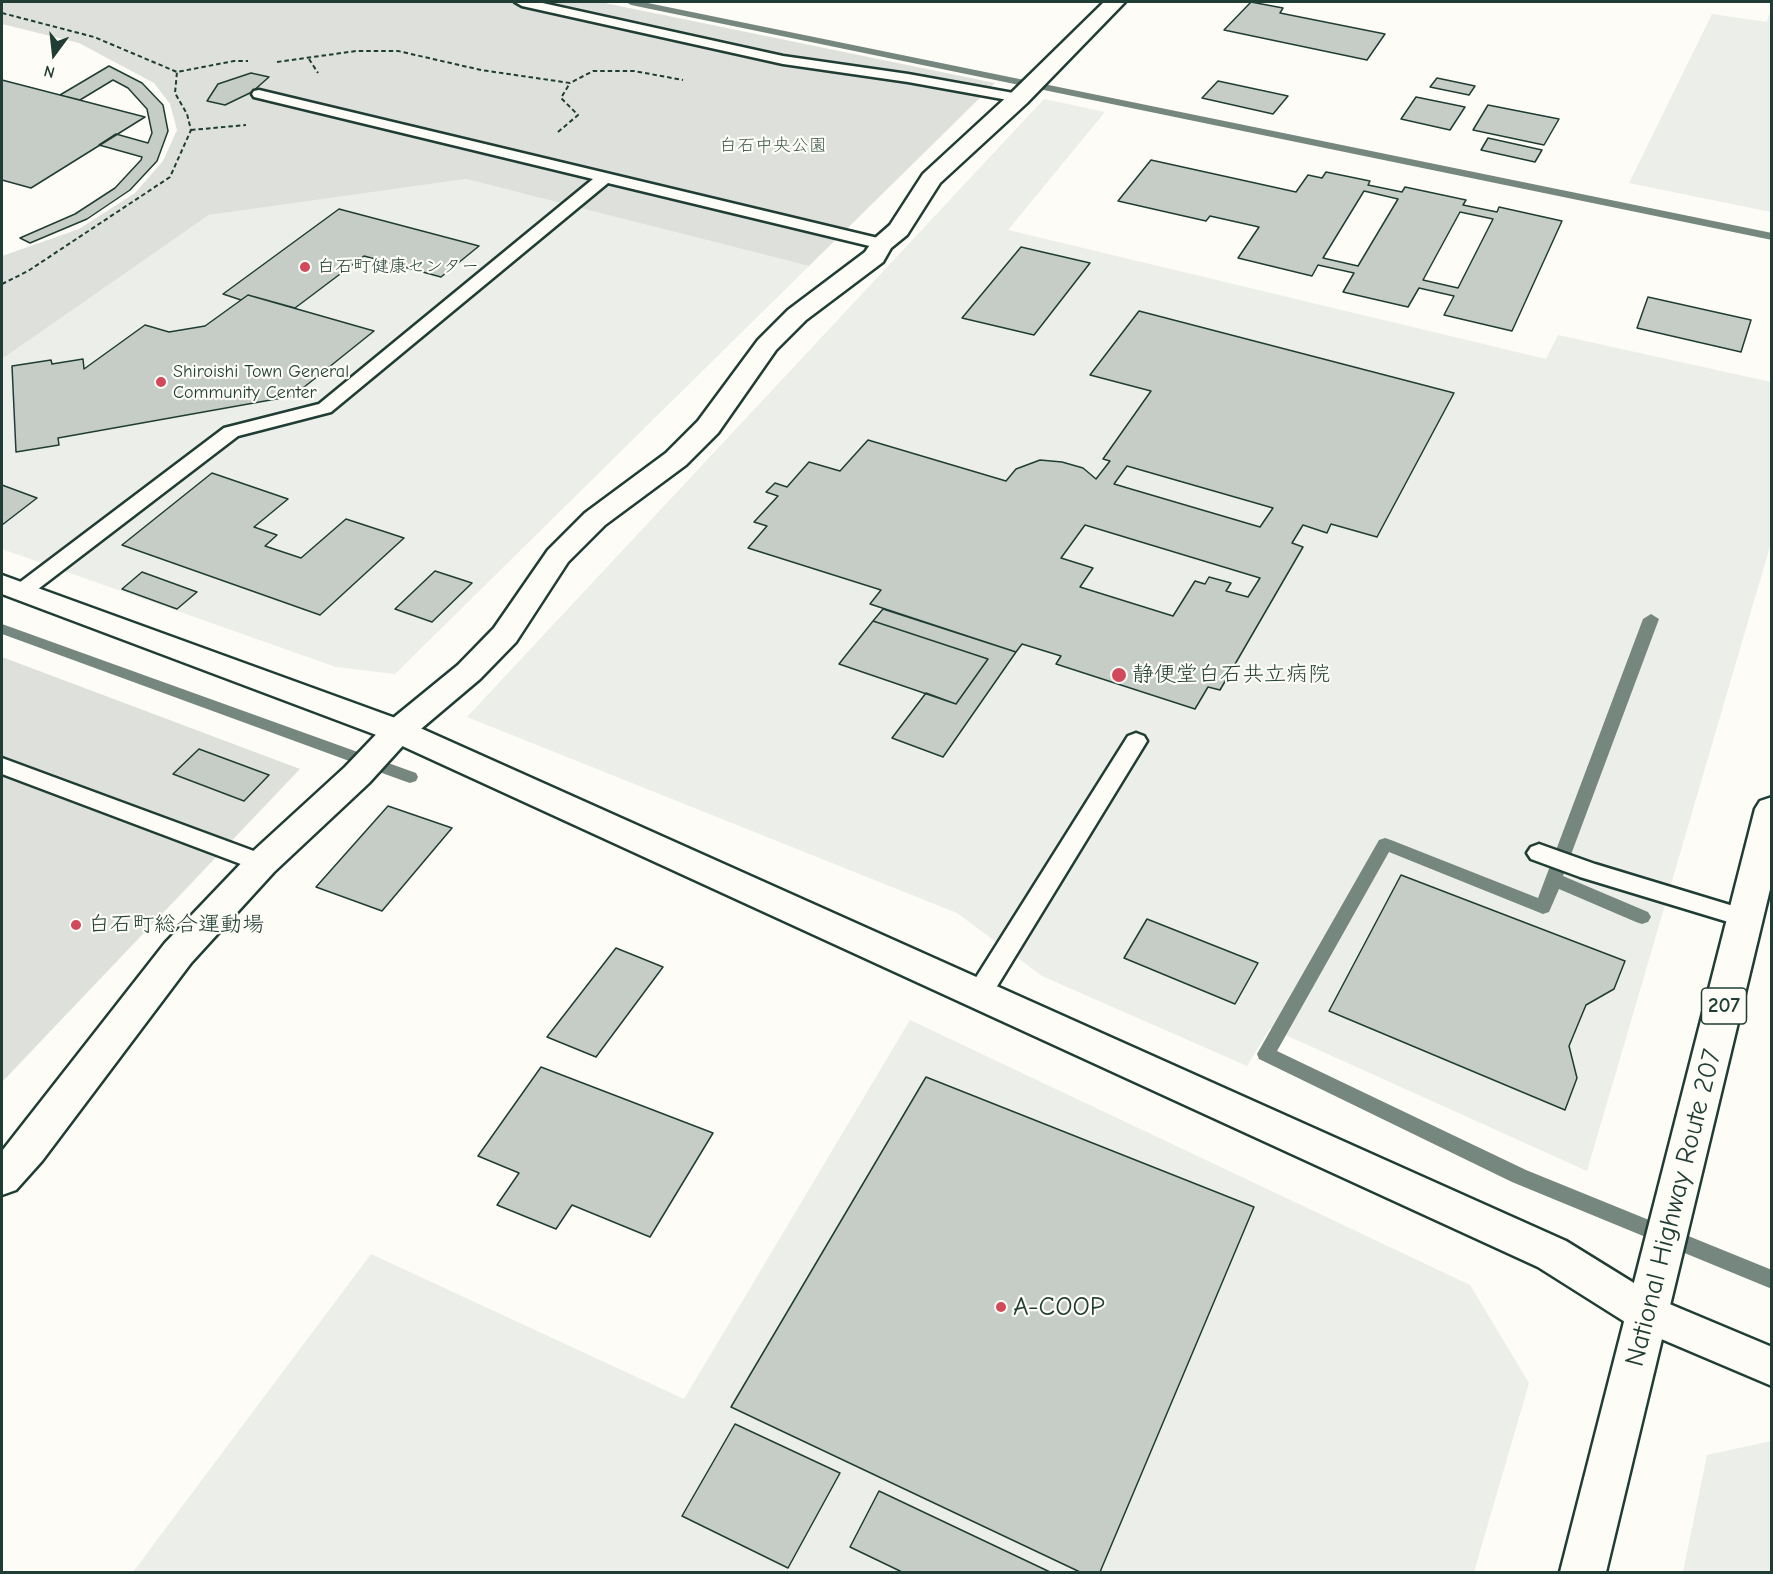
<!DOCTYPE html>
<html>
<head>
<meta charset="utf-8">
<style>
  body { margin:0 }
  #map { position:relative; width:1773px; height:1574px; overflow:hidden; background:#fdfcf7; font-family:"Comic Neue",sans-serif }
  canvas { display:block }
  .frame { position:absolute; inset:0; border:3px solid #1f3d34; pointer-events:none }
  .north { position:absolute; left:24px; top:24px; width:60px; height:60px; -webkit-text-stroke:4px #fdfcf7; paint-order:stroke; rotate:195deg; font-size:16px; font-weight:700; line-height:24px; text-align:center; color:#1f3d34 }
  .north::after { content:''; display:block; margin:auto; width:21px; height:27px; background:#1f3d34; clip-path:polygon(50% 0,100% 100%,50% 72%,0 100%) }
</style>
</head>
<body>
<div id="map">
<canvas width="1773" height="1574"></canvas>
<div class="frame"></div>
<div class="north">N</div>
</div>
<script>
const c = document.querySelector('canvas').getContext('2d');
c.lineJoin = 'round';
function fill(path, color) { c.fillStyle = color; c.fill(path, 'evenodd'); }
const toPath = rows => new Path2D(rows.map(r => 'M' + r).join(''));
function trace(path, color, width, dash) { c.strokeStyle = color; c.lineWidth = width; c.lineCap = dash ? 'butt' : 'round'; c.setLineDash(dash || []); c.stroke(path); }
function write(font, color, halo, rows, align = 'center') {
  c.font = font + ' "Comic Neue","Klee One",sans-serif'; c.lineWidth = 4.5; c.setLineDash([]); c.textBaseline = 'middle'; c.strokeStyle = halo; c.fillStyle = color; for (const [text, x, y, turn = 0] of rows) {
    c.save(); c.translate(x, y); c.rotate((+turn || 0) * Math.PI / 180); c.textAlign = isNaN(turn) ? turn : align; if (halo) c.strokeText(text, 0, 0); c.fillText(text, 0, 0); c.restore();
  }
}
fill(toPath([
  [1771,8,1771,212,1629,183,1712,14,1767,22],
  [1044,99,1105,112,1008,230,1546,359,1558,335,1771,382,1771,543,1587,1171,1270,1028,1247,1066,1042,976,957,913,467,717],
  [466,179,809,266,395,674,336,667,2,549,2,359,209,215],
  [910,1020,1470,1285,1529,1383,1474,1572,133,1572,371,1254,684,1399],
  [1771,1441,1771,1572,1683,1572,1707,1455]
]), '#eceee9');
fill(toPath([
  [2,2,600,2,995,83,809,266,466,179,209,215,2,359,2,256,79,229,135,193,163,161,177,130,170,104,154,83,79,43,2,24],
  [2,657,300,769,2,1082]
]), '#dde0db');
fill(toPath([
  [626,2,643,2,1772,233,1772,240,631,5,626,2],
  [1651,614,1659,619,1563,876,1648,912,1651,917,1648,922,1642,924,1636,922,1559,889,1549,912,1543,914,1389,852,1277,1051,1526,1170,1772,1270,1772,1289,1512,1182,1259,1059,1257,1054,1379,840,1385,838,1391,840,1538,898,1643,619,1651,614],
  [2,624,416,773,418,777,416,781,410,783,404,781,2,634,2,624]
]), '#75877f');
const building = toPath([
  [1251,2,1283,8,1280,13,1385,34,1367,60,1224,30,1251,2],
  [109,66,142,83,163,105,168,131,157,161,130,190,87,219,30,243,20,238,75,214,115,188,141,160,142,157,99,145,116,134,148,143,152,133,147,109,128,88,113,80,80,100,60,95,109,66],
  [251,73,269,77,252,92,225,105,207,101,218,84,251,73],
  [1437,78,1475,86,1469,95,1430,87,1437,78],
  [2,80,60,95,145,117,31,188,2,180,2,80],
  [1218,81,1288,96,1273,114,1202,98,1218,81],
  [1416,97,1465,107,1450,130,1401,119,1416,97],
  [1488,105,1559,119,1544,145,1473,130,1488,105],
  [1488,138,1542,150,1535,162,1481,150,1488,138],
  [1151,160,1296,192,1308,175,1322,178,1326,172,1370,181,1368,185,1402,192,1405,187,1466,200,1463,205,1497,212,1499,207,1562,221,1512,331,1444,315,1454,296,1419,288,1408,307,1343,292,1354,273,1318,265,1312,276,1238,258,1259,227,1210,216,1206,221,1118,201,1151,160],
  [1364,191,1398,199,1358,266,1323,258,1364,191],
  [1460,212,1493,219,1458,288,1423,280,1460,212],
  [339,209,479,246,441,277,364,256,295,308,248,295,241,300,223,294,339,209],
  [1021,247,1090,263,1034,335,962,318,1021,247],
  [248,295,374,331,293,396,58,438,59,445,16,452,12,366,51,360,52,364,83,359,84,369,145,325,169,332,205,326,248,295],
  [1648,297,1751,320,1741,352,1637,328,1648,297],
  [1139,311,1454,393,1377,537,1331,524,1327,533,1303,525,1292,543,1303,547,1220,690,1208,687,1195,709,1056,664,1061,656,1022,644,1016,652,870,604,881,590,748,548,767,526,754,522,778,496,766,492,775,483,787,487,809,462,840,471,868,440,1006,481,1016,469,1040,460,1062,462,1083,468,1096,479,1110,461,1103,459,1151,391,1090,375,1139,311],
  [1127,466,1273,508,1260,527,1114,484,1127,466],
  [1085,525,1260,578,1248,597,1226,591,1231,583,1209,577,1205,584,1195,581,1173,616,1080,587,1093,568,1061,558,1085,525],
  [212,473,288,499,254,527,277,535,265,546,301,558,346,519,404,538,320,615,122,545,212,473],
  [2,485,37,498,2,525,2,485],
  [435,571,472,583,432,622,395,609,435,571],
  [142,572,197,592,177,609,122,589,142,572],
  [883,609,1016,652,943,757,892,738,926,693,956,704,988,659,873,621,883,609],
  [873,621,988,659,956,704,839,664,873,621],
  [199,749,269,775,244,801,173,774,199,749],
  [388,806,452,828,382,911,316,887,388,806],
  [1401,875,1625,961,1614,989,1586,1005,1569,1046,1577,1078,1565,1110,1329,1011,1401,875],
  [1147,919,1258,963,1235,1004,1124,958,1147,919],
  [616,948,663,967,596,1057,547,1037,616,948],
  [541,1067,713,1133,650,1237,572,1205,556,1229,497,1205,519,1173,478,1156,541,1067],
  [926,1077,1254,1207,1100,1572,1080,1572,731,1407,926,1077],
  [735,1424,840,1473,788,1568,682,1516,735,1424],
  [879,1491,1050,1572,902,1572,850,1547,879,1491]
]);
fill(building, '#c6cdc7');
trace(building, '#1f3d34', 1.5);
const service = toPath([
  [515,2,538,2,783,56,908,74,1019,94,1026,98,1019,102,908,82,783,64,522,6,515,2],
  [259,90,882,239,890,244,882,249,608,183,331,412,238,436,29,596,22,597,15,596,12,591,15,586,224,428,319,404,593,179,254,97,252,94,254,91,259,90],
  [1136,733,1144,736,1147,741,988,1001,979,1004,970,1001,967,994,970,987,1128,736,1136,733],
  [2,758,270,857,274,863,270,869,262,872,254,869,2,774,2,758],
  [1539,844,1595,864,1753,912,1757,918,1753,924,1745,927,1580,877,1531,859,1527,853,1531,847,1539,844]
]);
const minor = toPath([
  [1104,2,1125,2,1027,103,940,183,907,235,891,248,883,262,806,320,776,350,718,433,686,465,605,525,568,562,516,642,480,679,409,739,369,783,274,872,191,963,42,1161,16,1190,2,1195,2,1151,165,943,250,854,345,767,387,723,458,665,494,628,548,550,585,513,666,453,698,421,758,340,788,310,865,252,874,239,890,225,923,174,1011,93,1104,2]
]);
const tertiary = toPath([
  [2,575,409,723,1566,1241,1663,1301,1669,1314,1663,1327,1648,1333,1633,1327,1538,1267,387,739,2,594,2,575]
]);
const secondary = toPath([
  [1648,1295,1772,1347,1772,1386,1633,1327,1627,1314,1633,1301,1648,1295]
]);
const trunk = toPath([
  [1772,797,1772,881,1606,1572,1560,1572,1755,809,1760,801,1772,797]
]);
trace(service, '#1f3d34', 5);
trace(minor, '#1f3d34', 5);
trace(tertiary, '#1f3d34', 5);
trace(secondary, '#1f3d34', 5);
trace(trunk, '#1f3d34', 5);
trace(toPath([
  [2,13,94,37,177,72,234,61,248,61],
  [309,59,318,73],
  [277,62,356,51,398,51,481,70,570,83,593,71,634,71,683,80],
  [191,130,246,125],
  [558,132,578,115,561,98,570,83],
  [2,284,28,271,170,177,191,130,187,114,175,93,177,72]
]), '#1f3d34', 2, [4.5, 3]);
fill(service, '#fdfcf7');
fill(minor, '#fdfcf7');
fill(tertiary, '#fdfcf7');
fill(secondary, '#fdfcf7');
fill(trunk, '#fdfcf7');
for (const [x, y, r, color] of [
  [305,267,6,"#d1495b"],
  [161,382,6,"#d1495b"],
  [1119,675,8,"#d1495b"],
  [76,925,6,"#d1495b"],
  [1001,1307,6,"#d1495b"]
]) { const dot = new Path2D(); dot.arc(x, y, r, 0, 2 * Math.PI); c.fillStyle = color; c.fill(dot); trace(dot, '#fdfcf7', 2); }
write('18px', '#455e55', '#fdfcf7', [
  ["白石中央公園",773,146]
]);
write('18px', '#1f3d34', '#fdfcf7', [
  ["白石町健康センター",317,267],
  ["Shiroishi Town General",173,372],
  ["Community Center",173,393]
], 'left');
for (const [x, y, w] of [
  [1724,1006,45]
]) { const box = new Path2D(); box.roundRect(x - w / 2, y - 18, w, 36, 4.5); c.fillStyle = '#fdfcf7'; c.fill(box); trace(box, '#1f3d34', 1.5); }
write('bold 21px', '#1f3d34', null, [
  ["207",1724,1006]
]);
write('22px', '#1f3d34', '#fdfcf7', [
  ["静便堂白石共立病院",1132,675],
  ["白石町総合運動場",88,925]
], 'left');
write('27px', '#1f3d34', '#fdfcf7', [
  ["National Highway Route 207",1674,1208,-76]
]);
write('27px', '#1f3d34', '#fdfcf7', [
  ["A-COOP",1013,1307]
], 'left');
</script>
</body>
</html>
